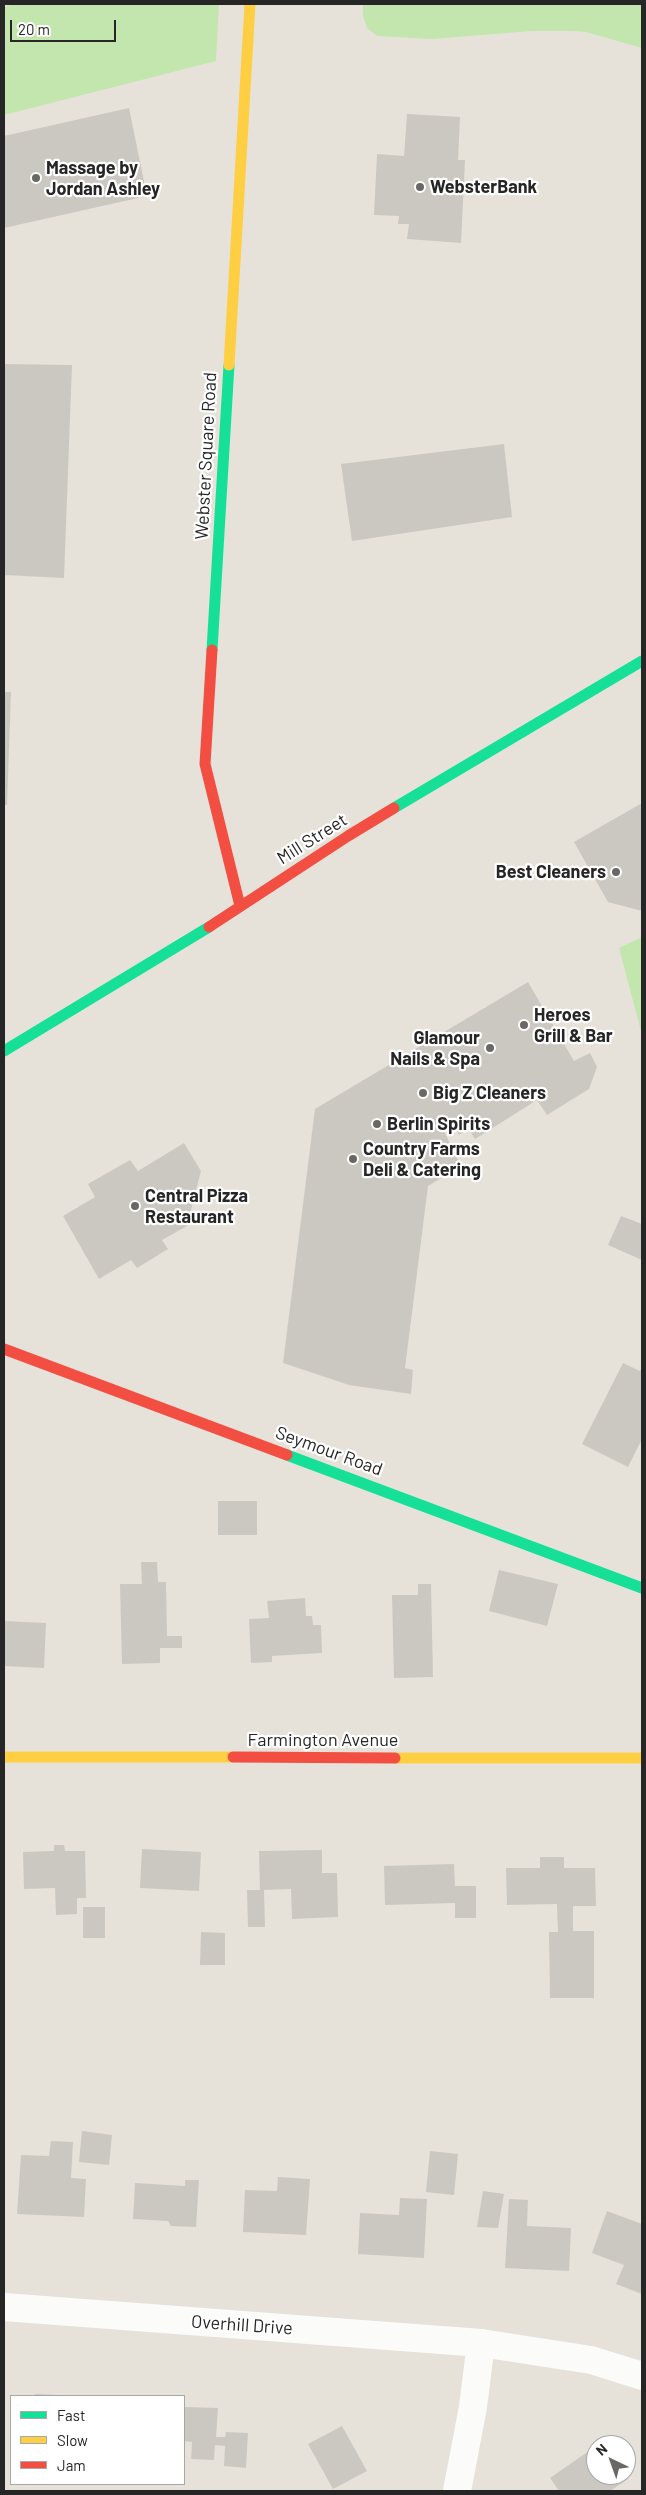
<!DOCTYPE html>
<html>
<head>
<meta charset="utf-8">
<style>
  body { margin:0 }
  #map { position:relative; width:646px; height:2495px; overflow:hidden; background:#e6e2da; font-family:Barlow,sans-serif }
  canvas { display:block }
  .frame { position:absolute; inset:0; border:5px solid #262626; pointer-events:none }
  .legend { position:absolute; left:10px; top:2395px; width:175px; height:90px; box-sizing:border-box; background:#fff; border:1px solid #a8a8a8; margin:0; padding:6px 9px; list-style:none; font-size:15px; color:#262626 }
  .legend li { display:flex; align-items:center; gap:10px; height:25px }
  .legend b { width:25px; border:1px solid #a8a8a8 }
  .north { position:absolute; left:586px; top:2435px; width:50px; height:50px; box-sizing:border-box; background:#fff; border:1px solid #a8a8a8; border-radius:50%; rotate:318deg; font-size:14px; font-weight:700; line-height:20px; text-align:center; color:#262626 }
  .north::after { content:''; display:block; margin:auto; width:18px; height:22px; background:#696865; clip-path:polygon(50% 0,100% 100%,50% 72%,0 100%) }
  .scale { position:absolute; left:10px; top:20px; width:106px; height:22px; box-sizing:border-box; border:2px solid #262626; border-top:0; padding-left:6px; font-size:15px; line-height:18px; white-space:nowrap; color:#262626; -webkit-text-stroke:4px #fff; paint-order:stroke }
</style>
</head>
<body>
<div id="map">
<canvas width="646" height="2495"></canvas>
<div class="frame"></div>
<ul class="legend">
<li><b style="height:6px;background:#16e098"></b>Fast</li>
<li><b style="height:6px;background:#ffcf43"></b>Slow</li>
<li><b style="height:6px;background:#f24e42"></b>Jam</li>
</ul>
<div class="north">N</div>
<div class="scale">20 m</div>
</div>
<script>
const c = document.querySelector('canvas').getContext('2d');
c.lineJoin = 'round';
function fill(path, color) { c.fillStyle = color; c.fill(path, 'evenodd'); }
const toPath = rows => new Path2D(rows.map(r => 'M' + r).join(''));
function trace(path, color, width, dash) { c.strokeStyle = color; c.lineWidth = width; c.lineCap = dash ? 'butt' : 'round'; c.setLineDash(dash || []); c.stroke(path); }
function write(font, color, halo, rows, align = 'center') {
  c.font = font + ' Barlow,sans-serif'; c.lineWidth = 4.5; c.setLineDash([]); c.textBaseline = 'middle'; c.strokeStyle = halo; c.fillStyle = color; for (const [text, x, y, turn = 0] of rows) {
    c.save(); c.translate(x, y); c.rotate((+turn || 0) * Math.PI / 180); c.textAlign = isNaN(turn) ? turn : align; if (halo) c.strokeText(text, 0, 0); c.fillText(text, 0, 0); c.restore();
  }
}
fill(toPath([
  [14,4,219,4,216,61,4,115,4,7],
  [363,4,642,4,642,48,586,32,573,31,532,31,432,39,377,36,367,28,363,16],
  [642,937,642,1035,619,948]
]), '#c3e6af');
fill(toPath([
  [129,108,147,196,4,228,4,136],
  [407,114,460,117,458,160,465,160,461,243,407,239,409,224,398,224,399,216,374,215,377,154,404,156],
  [4,364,72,365,64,578,4,575],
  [504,444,512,517,352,541,341,464],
  [4,692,11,692,7,805,4,805],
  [642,803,642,911,608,902,574,842],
  [528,982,574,1061,590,1053,597,1067,589,1089,547,1115,537,1100,475,1139,468,1128,459,1135,447,1116,439,1121,461,1166,428,1186,405,1368,413,1370,411,1394,349,1385,283,1363,315,1109],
  [184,1143,201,1171,187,1226,162,1240,168,1249,137,1268,131,1260,99,1279,63,1216,95,1197,88,1184,130,1160,138,1171],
  [621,1216,642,1224,642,1260,608,1245],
  [623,1363,640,1371,642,1367,642,1439,628,1467,582,1444],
  [218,1501,257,1501,257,1535,218,1535],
  [141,1562,157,1562,158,1582,166,1582,167,1636,182,1636,182,1648,160,1648,160,1663,122,1664,120,1584,142,1584],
  [499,1570,558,1584,547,1626,489,1611],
  [418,1584,431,1584,433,1677,394,1678,392,1595,418,1595],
  [305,1598,306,1616,312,1616,313,1625,321,1625,322,1653,272,1656,272,1662,251,1663,249,1619,269,1618,267,1601],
  [4,1621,46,1623,44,1668,4,1666],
  [54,1845,64,1845,65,1851,85,1851,86,1898,77,1898,77,1914,56,1915,55,1888,24,1889,23,1852,54,1851],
  [142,1849,201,1852,199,1891,140,1888],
  [322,1850,322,1873,337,1873,338,1917,292,1919,291,1889,264,1890,265,1927,248,1927,247,1890,260,1890,259,1851],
  [540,1857,564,1857,564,1868,595,1868,596,1906,573,1906,573,1931,594,1931,594,1998,550,1998,549,1932,558,1932,557,1904,507,1905,506,1868,540,1868],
  [454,1864,455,1886,476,1886,476,1918,455,1918,455,1903,385,1905,384,1866],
  [83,1907,105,1907,105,1938,83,1938],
  [201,1932,225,1933,225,1965,200,1965],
  [82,2131,112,2135,109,2165,79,2162],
  [51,2141,73,2142,71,2178,86,2179,84,2217,17,2214,21,2155,49,2156],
  [430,2151,458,2154,454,2195,426,2192],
  [278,2177,310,2179,306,2235,243,2232,245,2190,277,2191],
  [185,2180,199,2180,196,2227,171,2226,168,2221,133,2219,135,2183,185,2186],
  [483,2191,504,2194,498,2228,477,2227],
  [400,2198,427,2199,424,2258,358,2254,360,2213,399,2215],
  [509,2199,528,2200,527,2226,571,2228,569,2271,505,2268],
  [607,2211,642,2224,642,2294,616,2284,624,2265,592,2253],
  [35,2394,57,2395,57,2396,35,2396],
  [184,2407,218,2408,216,2437,225,2437,226,2432,248,2433,246,2468,224,2466,225,2446,215,2445,214,2460,191,2459,192,2442,184,2441],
  [342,2426,367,2471,333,2489,308,2444],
  [596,2446,596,2475,626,2475,628,2479,610,2491,559,2491,550,2478]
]), '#cbc8c2');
trace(toPath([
  [4,2307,481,2343,591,2360,642,2376],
  [457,2491,473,2407,481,2343]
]), '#fbfbf9', 28);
trace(toPath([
  [212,650,229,365],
  [394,808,642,661],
  [4,1051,209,927],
  [287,1455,642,1588]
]), '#16e098', 11);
trace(toPath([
  [229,365,250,4],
  [4,1757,233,1757],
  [395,1758,642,1758]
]), '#ffcf43', 11);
trace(toPath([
  [212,650,205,764,240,906],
  [209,927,348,836,394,808],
  [4,1349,287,1455],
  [233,1757,395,1758]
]), '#f24e42', 11);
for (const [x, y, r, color] of [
  [36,178,5,"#696865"],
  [420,187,5,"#696865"],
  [616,872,5,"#696865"],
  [524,1025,5,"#696865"],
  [490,1048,5,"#696865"],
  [423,1093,5,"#696865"],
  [377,1124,5,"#696865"],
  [353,1159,5,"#696865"],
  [135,1206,5,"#696865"]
]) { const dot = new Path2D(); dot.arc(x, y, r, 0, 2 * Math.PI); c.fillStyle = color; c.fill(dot); trace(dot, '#fff', 2); }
write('bold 18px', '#262626', '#fff', [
  ["Massage by",46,168],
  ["Jordan Ashley",46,189],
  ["WebsterBank",430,187],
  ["Best Cleaners",606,872,"right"],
  ["Heroes",534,1015],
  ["Grill & Bar",534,1036],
  ["Glamour",480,1038,"right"],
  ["Nails & Spa",480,1059,"right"],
  ["Big Z Cleaners",433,1093],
  ["Berlin Spirits",387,1124],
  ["Country Farms",363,1149],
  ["Deli & Catering",363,1170],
  ["Central Pizza",145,1196],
  ["Restaurant",145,1217]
], 'left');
write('18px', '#262626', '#fff', [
  ["Webster Square Road",206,456,-87],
  ["Mill Street",312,839,-32],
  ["Seymour Road",329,1451,20],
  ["Farmington Avenue",323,1740],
  ["Overhill Drive",242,2325,4]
]);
</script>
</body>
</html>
